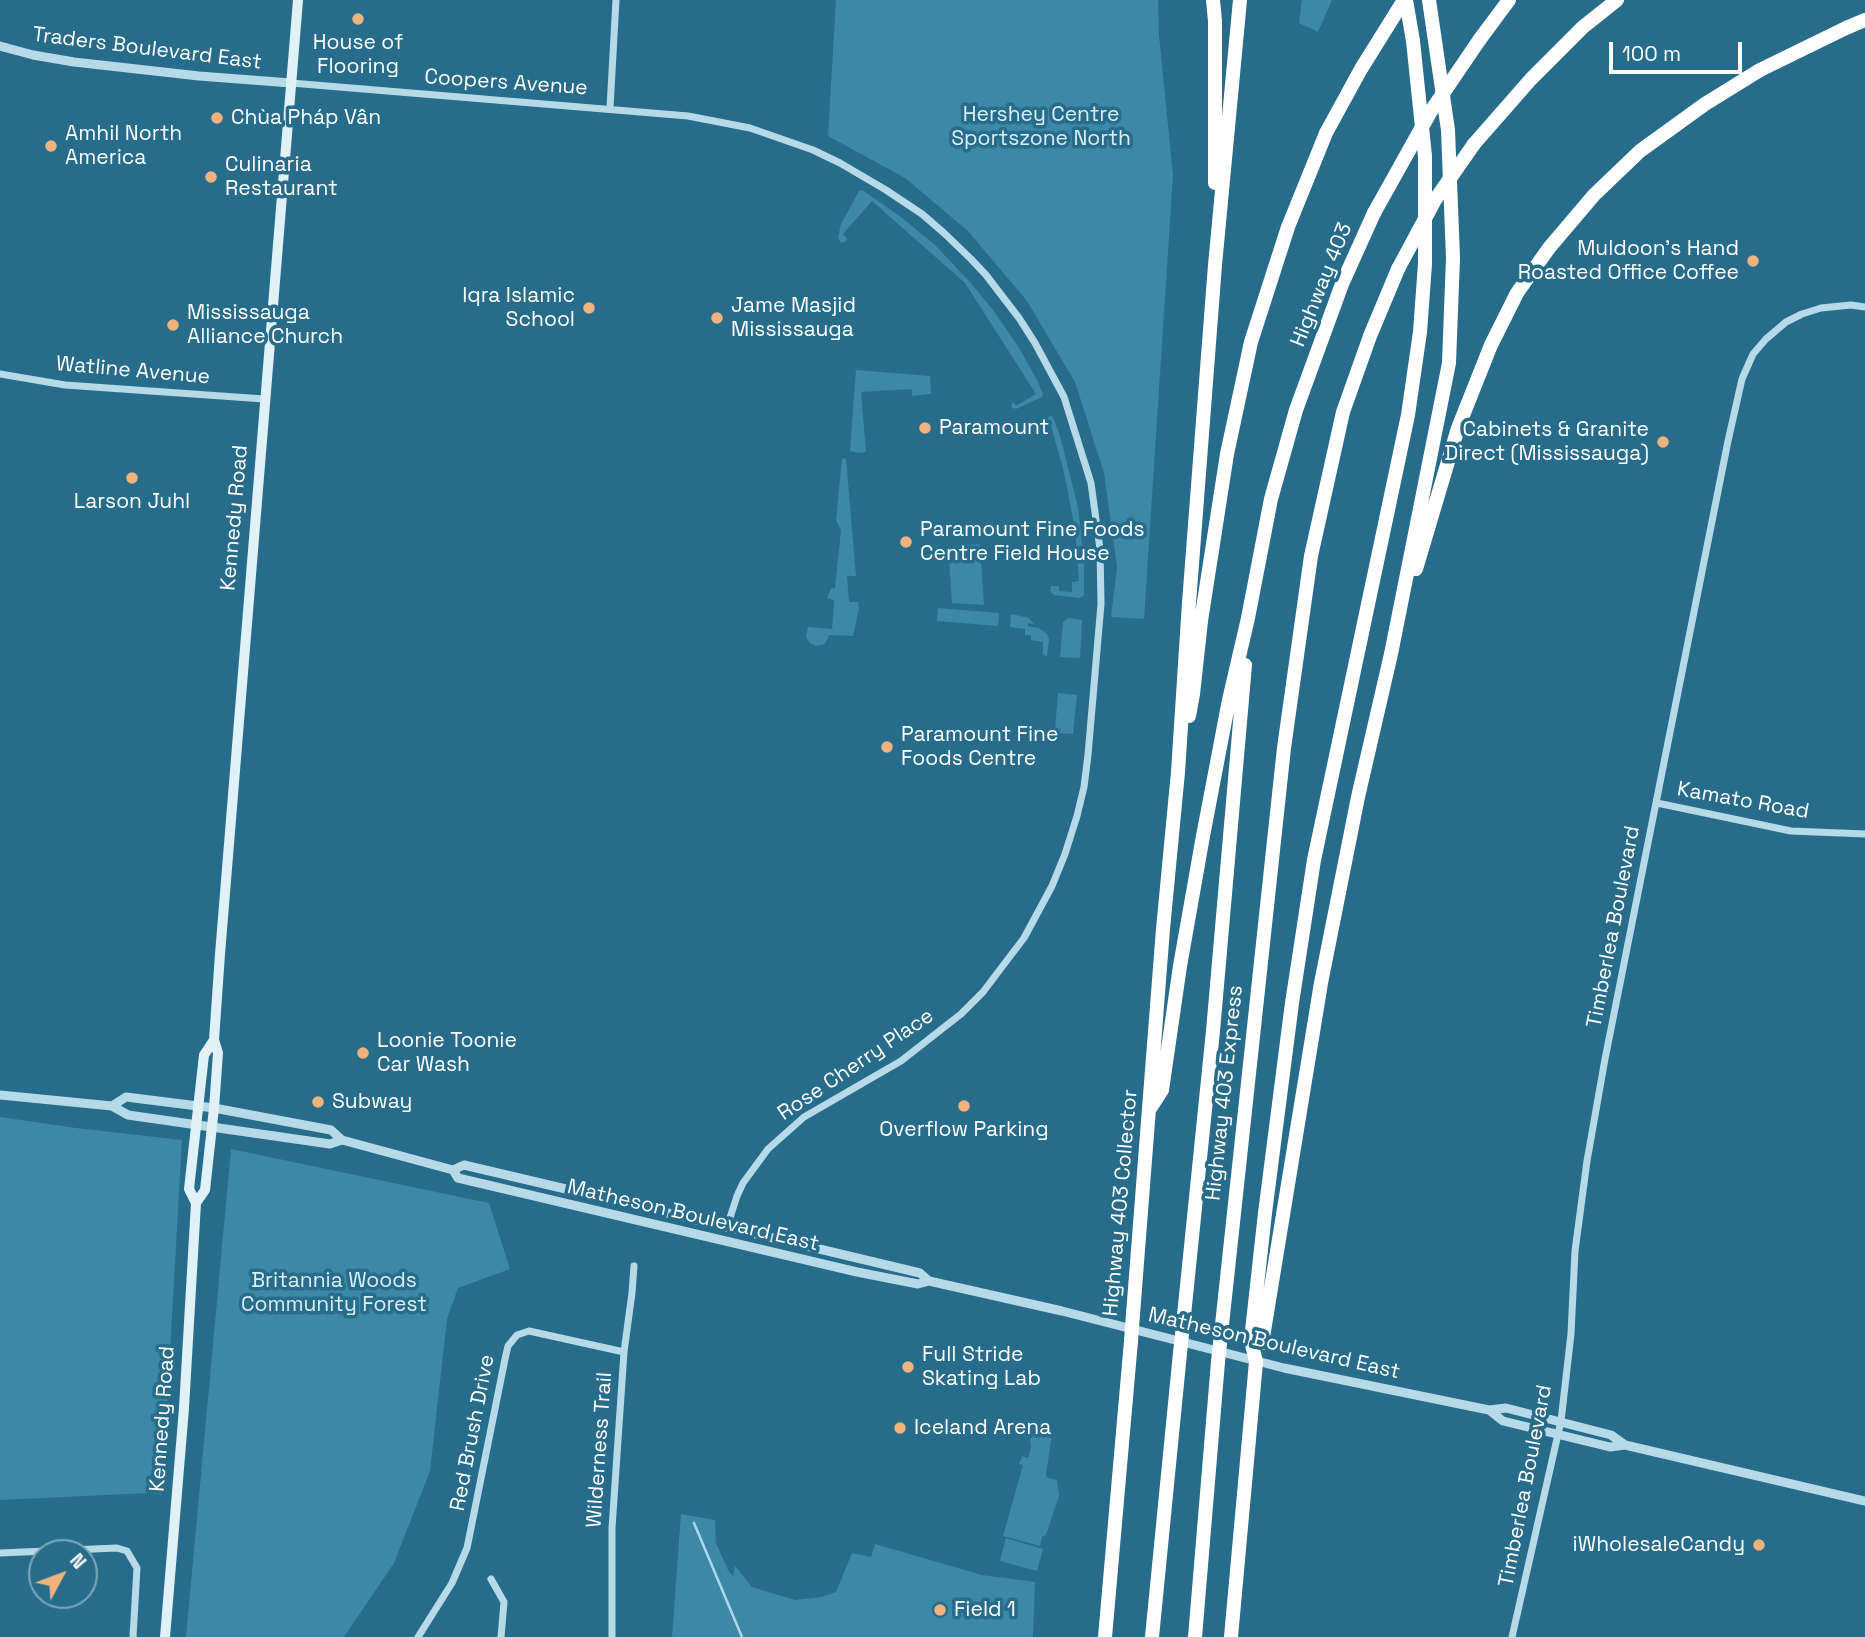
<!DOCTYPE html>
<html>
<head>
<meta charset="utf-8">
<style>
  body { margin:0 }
  #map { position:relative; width:1865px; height:1637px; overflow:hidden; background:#286c8b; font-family:"Space Grotesk",sans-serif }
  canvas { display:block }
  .north { position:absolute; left:28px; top:1539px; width:70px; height:70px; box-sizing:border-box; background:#286c8b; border:2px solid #7ea7b9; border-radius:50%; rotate:49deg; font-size:19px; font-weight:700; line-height:28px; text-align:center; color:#fff }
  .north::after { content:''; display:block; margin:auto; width:24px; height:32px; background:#f1b37d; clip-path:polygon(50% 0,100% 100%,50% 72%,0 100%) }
  .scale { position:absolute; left:1609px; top:42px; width:133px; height:32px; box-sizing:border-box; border:4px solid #fff; border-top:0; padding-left:9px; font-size:21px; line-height:24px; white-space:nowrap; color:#fff; -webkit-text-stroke:5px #286c8b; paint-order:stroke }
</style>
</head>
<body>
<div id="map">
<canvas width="1865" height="1637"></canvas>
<div class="north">N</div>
<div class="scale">100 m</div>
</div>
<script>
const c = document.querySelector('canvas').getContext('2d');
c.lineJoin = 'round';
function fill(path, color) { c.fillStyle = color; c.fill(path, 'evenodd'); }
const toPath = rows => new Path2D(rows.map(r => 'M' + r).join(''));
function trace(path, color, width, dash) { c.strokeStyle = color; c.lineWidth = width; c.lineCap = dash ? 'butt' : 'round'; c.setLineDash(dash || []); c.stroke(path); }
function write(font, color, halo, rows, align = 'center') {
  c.font = font + ' "Space Grotesk",sans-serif'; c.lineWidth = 7; c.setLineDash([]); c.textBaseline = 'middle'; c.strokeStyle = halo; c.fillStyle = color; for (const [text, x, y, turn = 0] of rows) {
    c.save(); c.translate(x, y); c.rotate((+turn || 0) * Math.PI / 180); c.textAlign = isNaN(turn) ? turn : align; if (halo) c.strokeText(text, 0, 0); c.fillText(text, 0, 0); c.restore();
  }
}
fill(toPath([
  [836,0,1158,0,1159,35,1173,175,1144,619,1111,617,1117,567,1104,473,1075,382,1027,301,968,231,905,178,828,136],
  [1302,0,1332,0,1318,32,1299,23],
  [862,190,901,217,935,245,969,281,993,310,1018,346,1036,378,1043,394,1042,397,1016,409,1011,407,1013,402,1016,406,1036,394,965,283,872,201,843,234,847,239,846,241,841,243,838,238,841,224,859,191],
  [856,370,930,376,931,394,912,396,912,389,861,392,866,452,858,453,850,451],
  [1051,416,1053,417,1060,436,1078,507,1084,561,1084,595,1080,598,1054,595,1050,591,1051,586,1059,586,1059,591,1072,592,1072,582,1079,581,1075,529,1064,472,1051,426,1044,428,1041,424,1025,430,1022,427],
  [846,458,856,576,847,576,849,602,858,602,859,608,853,636,829,635,825,644,816,646,810,643,806,637,808,627,832,629,834,600,827,598,831,588,835,588,841,530,836,520,842,459],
  [980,544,984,605,952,603,948,547],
  [938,608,999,613,998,626,937,621],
  [1011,614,1029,618,1034,624,1028,623,1028,626,1039,628,1047,634,1049,639,1047,656,1043,655,1043,642,1031,640,1031,635,1025,635,1025,629,1010,627],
  [1068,618,1082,620,1080,658,1060,657,1063,622],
  [1058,693,1077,695,1073,734,1058,733,1055,729],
  [0,1117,76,1128,182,1140,162,1495,149,1493,0,1500],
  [231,1149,489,1203,510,1269,458,1288,447,1319,430,1471,394,1563,344,1637,186,1637],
  [1042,1426,1052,1433,1046,1475,1048,1478,1057,1480,1059,1496,1046,1535,1042,1537,1040,1546,1003,1536,1023,1465,1019,1464,1022,1456,1028,1458,1031,1447,1030,1439],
  [681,1514,715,1520,716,1543,728,1570,733,1576,735,1566,752,1587,795,1600,821,1597,836,1592,852,1553,871,1557,875,1544,982,1575,1035,1582,1033,1637,672,1637],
  [1006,1538,1043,1549,1037,1571,1000,1561]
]), '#3d87a7');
trace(toPath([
  [694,1523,742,1637]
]), '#acd8ea', 2.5);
trace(toPath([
  [291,83,688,116,750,128,813,150,840,163,886,190,922,214,944,233,971,259,986,275,1019,318,1035,343,1064,397,1091,483,1100,549,1101,604,1088,755,1084,787,1077,816,1065,854,1052,886,1024,938,1008,959,983,992,961,1014,901,1061,804,1117,768,1149,743,1183,737,1196,727,1227],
  [610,108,616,0],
  [0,374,65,385,264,399],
  [1657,803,1791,831,1865,834],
  [0,1553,117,1548,127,1551,137,1568,133,1637],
  [491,1579,504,1602,501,1637],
  [418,1637,452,1583,467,1548,505,1359,508,1346,517,1335,529,1331,624,1352],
  [612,1637,612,1528,624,1352,632,1293,634,1266],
  [1512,1637,1561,1421,1571,1334,1575,1251,1587,1161,1605,1059,1728,441,1742,379,1753,354,1766,339,1786,322,1802,314,1821,308,1851,305,1865,307]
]), '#b7dae9', 7);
trace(toPath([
  [0,46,33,55,74,62,199,76,291,83],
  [0,1095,112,1106,128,1115,330,1144,342,1140],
  [112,1106,126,1097,214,1108,331,1130,342,1140,453,1170,464,1165,727,1227,920,1273,929,1281,1062,1311,1284,1368,1489,1410,1506,1408,1611,1435,1625,1445],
  [453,1170,458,1178,857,1272,918,1284,929,1281],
  [1489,1410,1503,1421,1610,1447,1625,1445,1865,1501]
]), '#b7dae9', 9);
trace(toPath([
  [196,1203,205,1190,214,1108,218,1053,214,1040,220,954,298,0],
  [165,1637,184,1408,196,1203,189,1189,204,1055,214,1040]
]), '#e1f1f8', 10);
trace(toPath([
  [1213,0,1215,21,1215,183],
  [1480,39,1509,0],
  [1474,144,1531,79,1583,27,1617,0],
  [1416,569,1458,428,1491,345,1517,293,1549,248,1594,195,1640,151,1705,104,1760,70,1846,28,1865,20],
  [1189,716,1193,694,1201,621,1227,454,1251,342,1288,227,1326,133,1361,69,1404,0],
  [1151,1107,1162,1090,1180,966,1203,836,1229,700,1248,618,1271,499,1296,410,1342,284,1374,213],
  [1133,1314,1163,929,1178,772,1189,603,1215,265,1240,0],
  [1183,1325,1213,1031,1245,665],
  [1221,1334,1284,748,1311,556,1343,412,1370,336,1398,269],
  [1251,1340,1265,1213,1292,1003,1314,860,1408,415,1420,332,1425,264,1425,156,1413,41,1406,0],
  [1262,1343,1321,983,1358,797,1391,654,1449,363,1453,258,1448,130,1429,0],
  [1105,1637,1131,1341],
  [1152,1637,1180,1353],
  [1195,1637,1218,1362],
  [1231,1637,1256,1362]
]), '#fff', 14);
trace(toPath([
  [1374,213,1431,111,1480,39],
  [1398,269,1435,200,1474,144],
  [1251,1340,1256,1362],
  [1131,1341,1133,1314],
  [1180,1353,1183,1325],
  [1218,1362,1221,1334]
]), '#fff', 14);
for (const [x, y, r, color] of [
  [358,19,7,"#f1b37d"],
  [217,118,7,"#f1b37d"],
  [51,146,7,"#f1b37d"],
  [211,177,7,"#f1b37d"],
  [1753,261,7,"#f1b37d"],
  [589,308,7,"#f1b37d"],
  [717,318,7,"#f1b37d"],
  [173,325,7,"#f1b37d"],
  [925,428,7,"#f1b37d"],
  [1663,442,7,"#f1b37d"],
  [132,478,7,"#f1b37d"],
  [906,542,7,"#f1b37d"],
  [887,747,7,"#f1b37d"],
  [363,1053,7,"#f1b37d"],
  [318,1102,7,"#f1b37d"],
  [964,1106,7,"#f1b37d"],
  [908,1367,7,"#f1b37d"],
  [900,1428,7,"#f1b37d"],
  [1759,1545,7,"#f1b37d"],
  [940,1610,7,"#f1b37d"]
]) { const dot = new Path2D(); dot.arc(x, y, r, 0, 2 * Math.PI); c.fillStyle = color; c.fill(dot); trace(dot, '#286c8b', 2.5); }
write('21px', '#fff', '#286c8b', [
  ["House of",358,43,"center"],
  ["Flooring",358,67,"center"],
  ["Chùa Pháp Vân",231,118],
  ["Amhil North",65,134],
  ["America",65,158],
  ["Culinaria",225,165],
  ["Restaurant",225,189],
  ["Muldoon's Hand",1739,249,"right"],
  ["Roasted Office Coffee",1739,273,"right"],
  ["Iqra Islamic",575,296,"right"],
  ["School",575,320,"right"],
  ["Jame Masjid",731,306],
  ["Mississauga",731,330],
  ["Mississauga",187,313],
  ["Alliance Church",187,337],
  ["Paramount",939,428],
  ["Cabinets & Granite",1649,430,"right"],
  ["Direct (Mississauga)",1649,454,"right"],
  ["Larson Juhl",132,502,"center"],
  ["Paramount Fine Foods",920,530],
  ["Centre Field House",920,554],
  ["Paramount Fine",901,735],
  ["Foods Centre",901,759],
  ["Loonie Toonie",377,1041],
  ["Car Wash",377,1065],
  ["Subway",332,1102],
  ["Overflow Parking",964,1130,"center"],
  ["Full Stride",922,1355],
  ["Skating Lab",922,1379],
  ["Iceland Arena",914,1428],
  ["iWholesaleCandy",1745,1545,"right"],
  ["Field 1",954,1610]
], 'left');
write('21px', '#fff', '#286c8b', [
  ["Traders Boulevard East",147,49,7],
  ["Coopers Avenue",506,83,4],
  ["Highway 403",1322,285,-68],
  ["Watline Avenue",133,371,5],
  ["Kennedy Road",235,518,-85],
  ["Kamato Road",1743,801,10],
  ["Timberlea Boulevard",1614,927,-79],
  ["Rose Cherry Place",856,1065,-34],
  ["Highway 403 Express",1225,1093,-84],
  ["Highway 403 Collector",1121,1203,-85],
  ["Matheson Boulevard East",693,1216,13],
  ["Matheson Boulevard East",1274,1344,13],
  ["Kennedy Road",163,1419,-86],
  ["Red Brush Drive",473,1433,-79],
  ["Wilderness Trail",600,1450,-86],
  ["Timberlea Boulevard",1526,1486,-79]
]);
write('21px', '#dbeff7', '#286c8b', [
  ["Hershey Centre",1041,115],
  ["Sportszone North",1041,139],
  ["Britannia Woods",334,1281],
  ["Community Forest",334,1305]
]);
</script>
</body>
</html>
